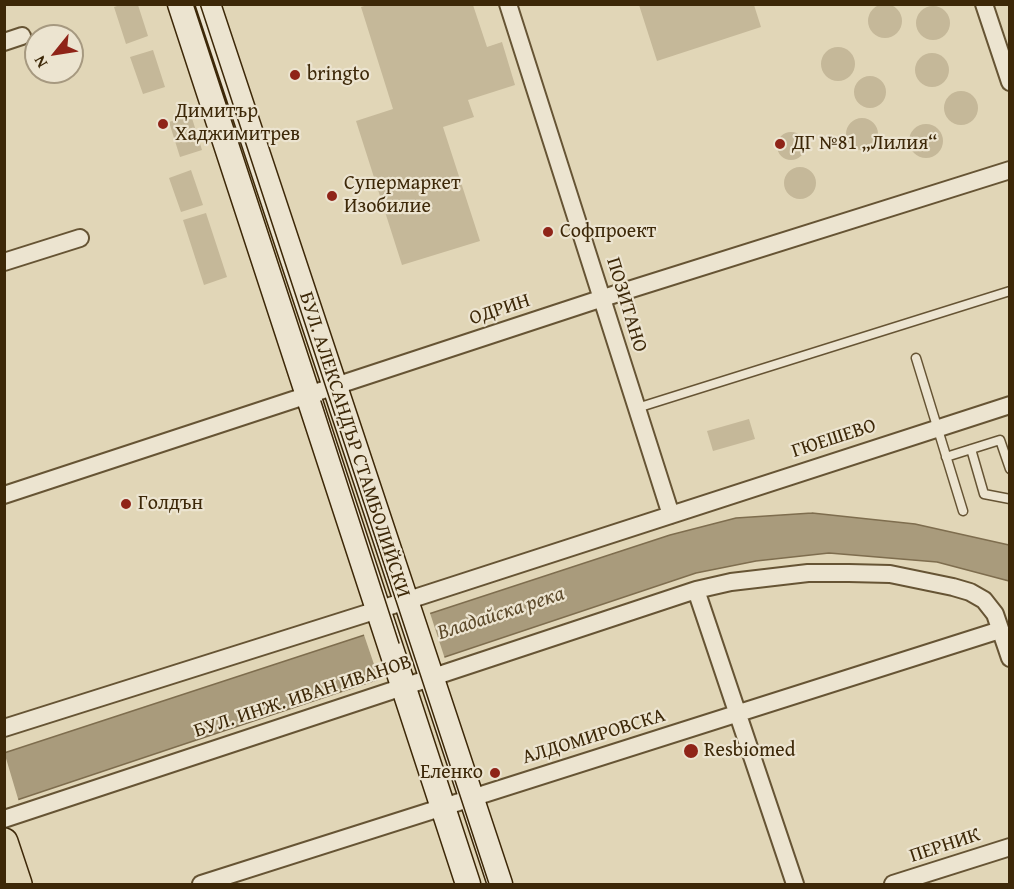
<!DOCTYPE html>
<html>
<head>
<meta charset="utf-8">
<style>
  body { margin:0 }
  #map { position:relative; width:1014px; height:889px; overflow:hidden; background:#e1d6b7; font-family:"Gentium Book Plus",serif }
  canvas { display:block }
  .frame { position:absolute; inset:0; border:6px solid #3d2808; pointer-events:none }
  .north { position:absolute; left:24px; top:24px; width:60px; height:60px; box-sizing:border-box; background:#ece4d0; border:2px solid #a69980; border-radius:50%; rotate:240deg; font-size:16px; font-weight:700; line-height:24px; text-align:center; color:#3d2808 }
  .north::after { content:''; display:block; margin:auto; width:21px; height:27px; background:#8f2418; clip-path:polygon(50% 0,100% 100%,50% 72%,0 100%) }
</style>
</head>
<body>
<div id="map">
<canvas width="1014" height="889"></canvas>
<div class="frame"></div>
<div class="north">N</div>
</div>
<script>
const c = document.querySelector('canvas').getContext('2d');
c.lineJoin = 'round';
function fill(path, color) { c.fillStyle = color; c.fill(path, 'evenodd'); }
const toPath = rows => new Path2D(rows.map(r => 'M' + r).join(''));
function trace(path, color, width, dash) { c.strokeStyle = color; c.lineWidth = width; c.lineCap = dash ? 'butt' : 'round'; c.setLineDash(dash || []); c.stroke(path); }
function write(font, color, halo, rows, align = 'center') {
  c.font = font + ' "Gentium Book Plus",serif'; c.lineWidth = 4.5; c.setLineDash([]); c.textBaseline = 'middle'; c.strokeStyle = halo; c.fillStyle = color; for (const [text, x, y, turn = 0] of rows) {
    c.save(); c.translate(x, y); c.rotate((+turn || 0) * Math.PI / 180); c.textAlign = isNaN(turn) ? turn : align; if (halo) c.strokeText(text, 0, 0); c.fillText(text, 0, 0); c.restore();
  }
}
fill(toPath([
  [370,4,473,5,487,47,502,42,515,85,468,100,474,117,443,127,480,241,402,265,356,121,393,109,361,7],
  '868 21a17 17 0 1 1 34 0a17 17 0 1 1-34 0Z',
  [120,5,138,5,148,36,126,44,114,7],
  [639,5,754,5,761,27,657,61],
  '916 23a17 17 0 1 1 34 0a17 17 0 1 1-34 0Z',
  '821 64a17 17 0 1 1 34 0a17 17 0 1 1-34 0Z',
  [153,50,165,87,143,94,130,57],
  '915 70a17 17 0 1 1 34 0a17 17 0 1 1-34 0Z',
  '854 92a16 16 0 1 1 32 0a16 16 0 1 1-32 0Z',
  '944 108a17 17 0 1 1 34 0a17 17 0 1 1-34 0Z',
  [191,115,202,150,180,157,169,122],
  '846 134a16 16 0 1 1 32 0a16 16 0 1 1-32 0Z',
  '909 141a17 17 0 1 1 34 0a17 17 0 1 1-34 0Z',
  '777 146a14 14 0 1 1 28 0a14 14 0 1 1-28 0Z',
  '784 183a16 16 0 1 1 32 0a16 16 0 1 1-32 0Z',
  [191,170,203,205,181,212,169,178],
  [206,213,227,277,204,285,183,220],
  [749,419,755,439,713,451,707,431]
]), '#c5b899');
const water = toPath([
  [812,513,915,524,1009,545,1009,581,937,562,829,553,756,561,696,573,5,804,4,753,670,535,736,518,812,513]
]);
fill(water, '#a99b7c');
trace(water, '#7e6d4e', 1.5);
fill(toPath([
  [429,610,445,659,380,682,363,632],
  [5,755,19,802,5,807,4,807]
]), '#e1d6b7');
const service = toPath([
  [916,358,963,511],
  [637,408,1010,291],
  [971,449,984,494,1010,499],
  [946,457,1000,440,1010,469]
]);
const minor = toPath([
  [508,4,671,515],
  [984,4,1010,82],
  [4,42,22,36],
  [4,262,80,238],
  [4,495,603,298,1010,170],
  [696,590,795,884],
  [4,728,387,607,1010,405],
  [4,819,696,590,731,582,808,573,849,573,890,574,953,587,970,592,984,600,995,614,1010,658],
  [201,884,1000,630],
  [893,884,1010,847]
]);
const secondary = toPath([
  [180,4,468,884],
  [208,4,500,884]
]);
const primary = toPath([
  [4,842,18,884]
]);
trace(service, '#665434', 11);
trace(minor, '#665434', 20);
trace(secondary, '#3d2808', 27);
trace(primary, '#3d2808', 30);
trace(service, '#ece4d0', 8);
trace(minor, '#ece4d0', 16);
trace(secondary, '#ece4d0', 24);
trace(primary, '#e1d6b7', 27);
trace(toPath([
  [200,4,489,884],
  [321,401,399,643]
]), '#3d2808', 1.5);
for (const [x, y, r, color] of [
  [295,75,6,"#8f2418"],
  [163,124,6,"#8f2418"],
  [780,144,6,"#8f2418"],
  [332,196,6,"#8f2418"],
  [548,232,6,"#8f2418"],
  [126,504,6,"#8f2418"],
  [691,751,8,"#8f2418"],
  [495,773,6,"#8f2418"]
]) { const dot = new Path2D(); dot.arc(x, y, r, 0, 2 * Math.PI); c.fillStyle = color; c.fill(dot); trace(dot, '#ece4d0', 2); }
write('20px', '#3d2808', '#ece4d0', [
  ["bringto",307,75],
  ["Димитър",175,112],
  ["Хаджимитрев",175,135],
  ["ДГ №81 „Лилия“",792,144],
  ["Супермаркет",344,184],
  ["Изобилие",344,207],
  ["Софпроект",560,232],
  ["Голдън",138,504],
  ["Resbiomed",704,751],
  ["Еленко",483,773,"right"]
], 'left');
write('20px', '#3d2808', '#ece4d0', [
  ["ПОЗИТАНО",626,305,73],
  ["ОДРИН",500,310,-18],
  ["ГЮЕШЕВО",834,439,-18],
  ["БУЛ. АЛЕКСАНДЪР СТАМБОЛИЙСКИ",354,445,72],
  ["БУЛ. ИНЖ. ИВАН ИВАНОВ",303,697,-18],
  ["АЛДОМИРОВСКА",594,737,-17],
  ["ПЕРНИК",945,846,-18]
]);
write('italic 21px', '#5d4a2b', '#ece4d0', [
  ["Владайска река",501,614,-18]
]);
</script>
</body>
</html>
